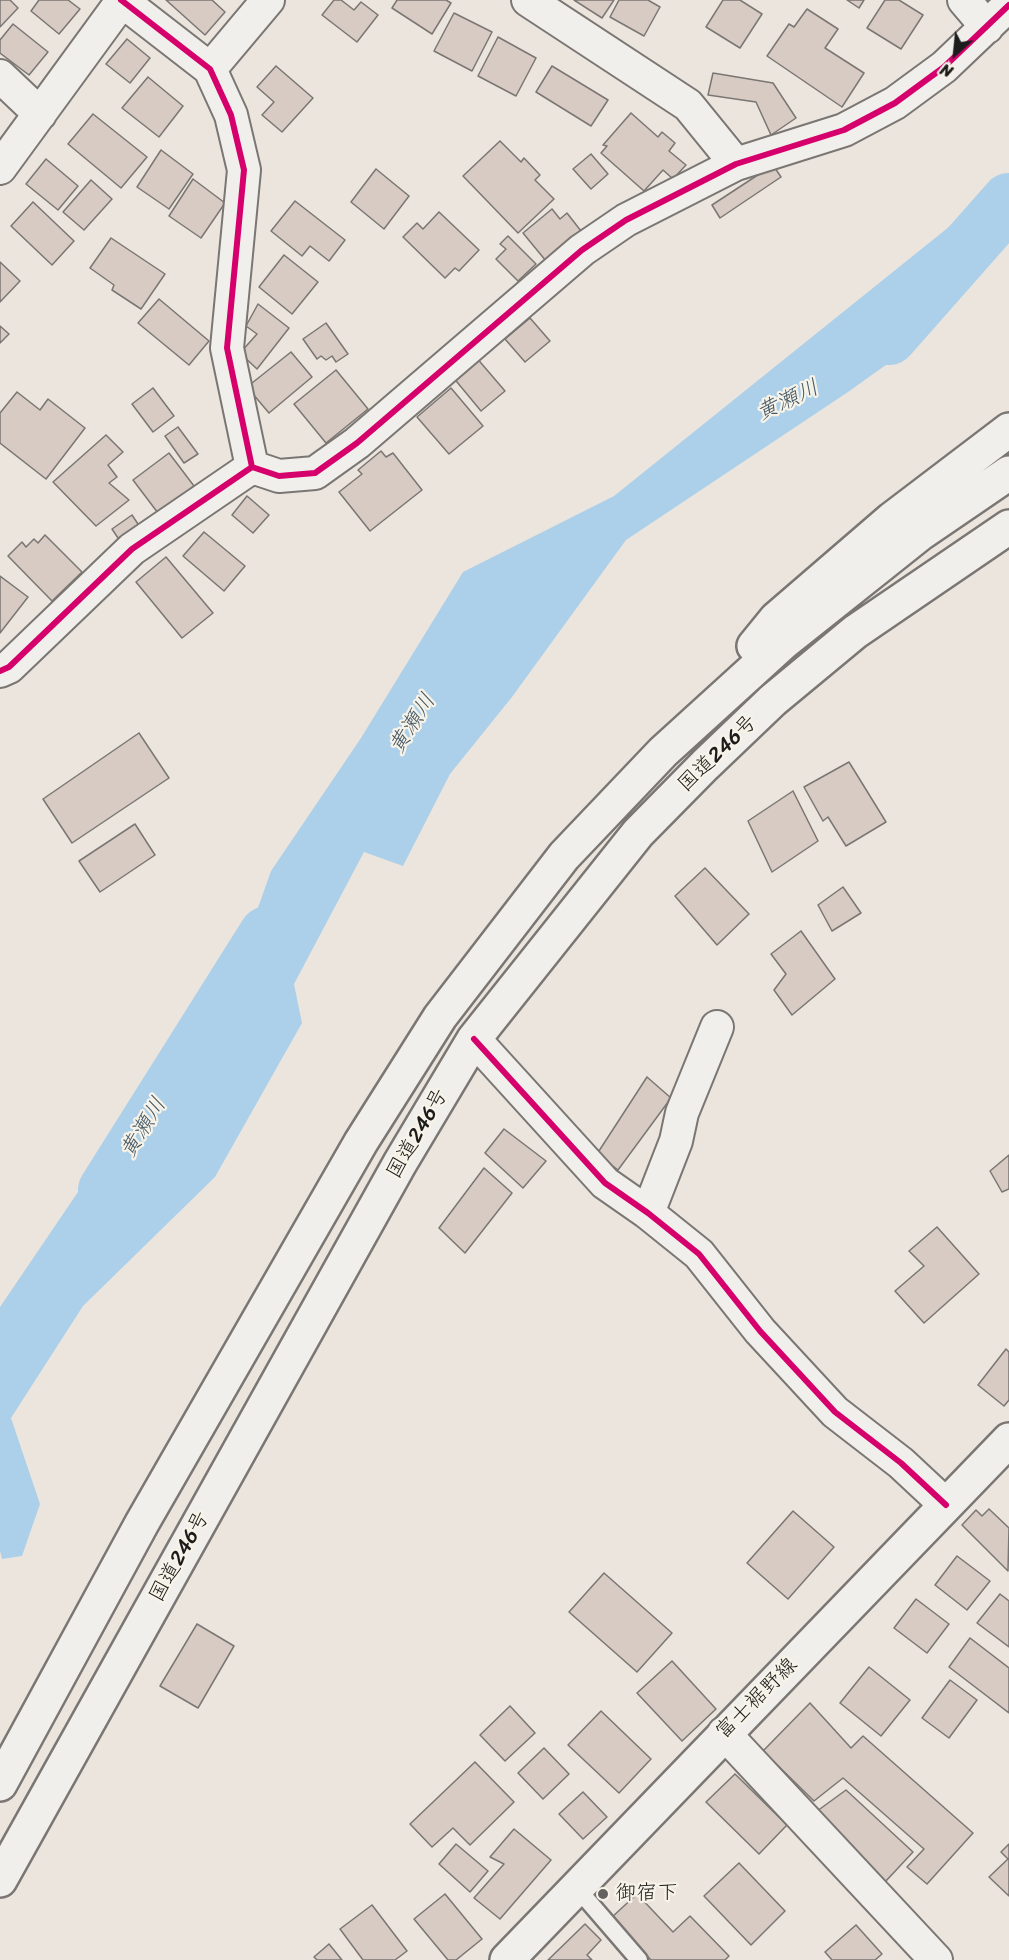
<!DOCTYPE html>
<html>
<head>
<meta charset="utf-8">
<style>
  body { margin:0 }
  #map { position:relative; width:1009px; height:1960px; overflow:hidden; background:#ece5dd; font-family:Sriracha,sans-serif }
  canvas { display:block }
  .north { position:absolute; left:925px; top:24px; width:60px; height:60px; -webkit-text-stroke:4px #f7f3e8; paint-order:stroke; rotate:207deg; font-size:16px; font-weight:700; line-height:24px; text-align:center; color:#1c1c1c }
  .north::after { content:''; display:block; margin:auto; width:21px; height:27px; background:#1c1c1c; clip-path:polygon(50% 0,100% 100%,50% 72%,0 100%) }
</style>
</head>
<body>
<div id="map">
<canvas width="1009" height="1960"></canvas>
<div class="north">N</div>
</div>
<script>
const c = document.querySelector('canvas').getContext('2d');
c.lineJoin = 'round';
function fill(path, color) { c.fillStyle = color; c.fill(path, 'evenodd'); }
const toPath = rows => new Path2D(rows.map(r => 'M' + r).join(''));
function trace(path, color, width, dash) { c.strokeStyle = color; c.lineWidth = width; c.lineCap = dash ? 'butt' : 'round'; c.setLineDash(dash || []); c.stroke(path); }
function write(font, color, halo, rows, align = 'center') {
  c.font = font + ' Sriracha,"Klee One",sans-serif'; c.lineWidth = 4.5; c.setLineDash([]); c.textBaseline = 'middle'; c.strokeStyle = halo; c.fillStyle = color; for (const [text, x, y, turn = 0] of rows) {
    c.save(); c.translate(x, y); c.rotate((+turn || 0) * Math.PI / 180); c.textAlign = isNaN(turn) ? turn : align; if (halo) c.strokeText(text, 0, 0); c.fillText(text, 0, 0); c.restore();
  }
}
fill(toPath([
  [970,210,911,347,848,392,626,540,512,697,450,774,403,866,364,852,294,984,302,1023,215,1177,83,1306,11,1418,40,1504,22,1556,2,1559,0,1551,0,1307,82,1186,197,1079,271,871,361,738,463,572,614,496]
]), '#acd0ea');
trace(toPath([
  [889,337,1009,201],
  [106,1190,267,934]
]), '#acd0ea', 56);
const building = toPath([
  [0,0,10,0,18,8,0,27,0,0],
  [39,0,68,0,80,9,59,34,31,11,39,0],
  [166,0,212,0,225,12,205,35,166,0],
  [334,0,341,0,354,10,361,2,378,15,357,42,322,15,334,0],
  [397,0,446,0,451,3,432,34,392,8,397,0],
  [574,0,614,0,602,18,574,0],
  [619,0,648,0,660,7,644,36,610,17,619,0],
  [723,0,740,0,762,14,740,48,706,27,723,0],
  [847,0,864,0,859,8,847,0],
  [885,0,899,0,923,15,901,49,867,28,885,0],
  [807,9,838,29,825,48,864,73,842,107,767,56,789,24,794,27,807,9],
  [454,13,492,32,472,71,434,51,454,13],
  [13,24,48,52,29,75,0,53,0,40,13,24],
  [498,37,536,58,516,96,478,76,498,37],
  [127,39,150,58,130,83,106,64,127,39],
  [276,66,313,98,282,132,262,115,274,102,257,87,276,66],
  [552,66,608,100,591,126,536,92,552,66],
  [713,73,773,83,796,118,771,135,756,102,708,95,713,73],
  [148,77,183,106,159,137,122,108,148,77],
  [631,113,658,137,662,132,675,143,669,151,686,165,673,179,663,170,644,191,601,153,607,146,603,145,631,113],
  [93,114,147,157,121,188,68,144,93,114],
  [500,141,521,162,524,158,540,175,535,180,554,199,518,233,463,176,500,141],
  [161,150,193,174,169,209,137,187,161,150],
  [591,154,608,174,591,189,573,169,591,154],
  [46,159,78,186,58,210,26,184,46,159],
  [773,165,781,177,720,218,712,205,773,165],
  [376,169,409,196,384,229,351,202,376,169],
  [193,179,225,203,201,238,169,216,193,179],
  [91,180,112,199,84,230,63,212,91,180],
  [295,201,345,240,329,261,310,246,302,256,271,231,295,201],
  [33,202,74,241,52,265,11,226,33,202],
  [552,209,560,219,567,213,581,231,546,261,523,233,552,209],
  [439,212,479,250,459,271,455,268,445,278,403,237,417,223,423,229,439,212],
  [508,236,536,264,518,281,496,259,506,249,500,244,508,236],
  [111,238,165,274,141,309,112,290,114,285,90,268,111,238],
  [284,255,318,282,292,314,259,287,284,255],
  [0,262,20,281,0,302,0,262],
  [159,299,209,341,189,365,138,323,159,299],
  [258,304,289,328,257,369,240,353,257,334,246,326,258,304],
  [530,318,550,341,525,362,505,339,530,318],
  [326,323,348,354,336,362,332,356,326,360,321,356,317,359,303,339,326,323],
  [0,326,9,334,0,343,0,326],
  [291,352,312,377,269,413,247,387,291,352],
  [475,356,505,391,481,411,452,376,475,356],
  [336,370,368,409,326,443,294,404,336,370],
  [153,388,174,416,153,432,132,404,153,388],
  [451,388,483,426,449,454,417,417,451,388],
  [17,392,40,410,48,399,85,428,46,479,0,443,0,413,17,392],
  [178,427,198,454,184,463,165,436,178,427],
  [106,435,123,452,108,465,117,477,109,483,129,500,96,526,53,482,106,435],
  [381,451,386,457,393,453,422,490,370,531,339,492,362,474,358,470,381,451],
  [169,453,194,486,158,513,133,480,169,453],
  [247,496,269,515,253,533,232,515,247,496],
  [132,515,140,527,120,541,112,529,132,515],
  [204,532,245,566,224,591,183,556,204,532],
  [45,535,82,572,52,601,8,556,22,542,26,547,34,539,38,543,45,535],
  [166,557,213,613,182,638,136,582,166,557],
  [0,576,28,597,0,633,0,576],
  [139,733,169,778,72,843,43,799,139,733],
  [849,762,886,822,846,846,828,817,823,821,804,787,849,762],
  [793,791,818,841,772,872,748,821,793,791],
  [135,824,155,855,100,892,79,861,135,824],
  [705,868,749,914,717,945,675,896,705,868],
  [843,887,861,913,832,931,818,905,843,887],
  [801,931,835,979,792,1015,774,990,786,974,771,954,801,931],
  [647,1077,671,1098,618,1170,597,1154,647,1077],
  [504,1129,546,1161,523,1188,485,1153,504,1129],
  [1009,1155,1009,1189,1002,1192,990,1171,1009,1155],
  [484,1168,512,1193,465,1253,439,1228,484,1168],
  [937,1227,979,1274,924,1323,895,1291,924,1266,909,1251,937,1227],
  [1006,1349,1009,1352,1009,1400,1004,1406,978,1385,1006,1349],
  [989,1509,1009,1528,1008,1571,962,1525,976,1510,982,1516,989,1509],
  [793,1511,834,1547,788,1599,747,1563,793,1511],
  [957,1556,990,1581,967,1610,935,1585,957,1556],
  [604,1573,672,1633,637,1672,569,1612,604,1573],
  [1000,1594,1009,1601,1009,1647,977,1623,1000,1594],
  [916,1599,949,1624,927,1653,894,1628,916,1599],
  [197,1624,234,1646,198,1708,160,1686,197,1624],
  [970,1638,1009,1668,1009,1713,949,1667,970,1638],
  [672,1661,716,1709,682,1741,637,1693,672,1661],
  [869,1667,910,1700,881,1736,840,1703,869,1667],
  [950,1680,977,1700,949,1738,922,1718,950,1680],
  [810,1703,851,1748,863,1736,973,1833,927,1884,907,1867,924,1849,843,1778,814,1801,763,1751,810,1703],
  [510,1706,535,1733,505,1761,480,1735,510,1706],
  [601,1711,651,1759,619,1793,568,1745,601,1711],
  [544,1748,569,1774,543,1799,518,1773,544,1748],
  [475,1762,514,1802,470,1845,453,1828,432,1847,410,1824,475,1762],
  [735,1774,787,1825,759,1854,706,1802,735,1774],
  [846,1790,913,1852,885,1882,813,1814,846,1790],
  [583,1792,607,1817,583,1839,559,1814,583,1792],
  [514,1829,551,1860,500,1919,474,1898,504,1864,490,1857,514,1829],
  [456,1844,488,1871,470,1892,439,1864,456,1844],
  [1009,1844,1009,1896,989,1877,1008,1859,1001,1852,1009,1844],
  [739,1863,785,1911,751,1945,704,1896,739,1863],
  [445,1894,482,1939,456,1960,448,1960,414,1919,445,1894],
  [637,1894,673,1932,690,1916,729,1956,725,1960,651,1960,611,1918,637,1894],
  [372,1905,407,1951,395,1960,363,1960,340,1929,372,1905],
  [585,1924,601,1940,587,1955,592,1960,548,1960,585,1924],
  [856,1925,882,1954,875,1960,832,1960,825,1952,856,1925],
  [329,1944,342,1960,317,1960,314,1957,329,1944]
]);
fill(building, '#d8cbc3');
trace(building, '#7a7673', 1.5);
const lane = toPath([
  [576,1887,639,1960]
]);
const street = toPath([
  [121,0,210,69,231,115,244,170,227,348,252,467],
  [528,0,688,105,736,164],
  [964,0,987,27],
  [210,69,268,0],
  [0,76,40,114],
  [0,168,122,1],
  [0,671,9,667,132,549,252,467,279,476,315,473,357,443,582,250,626,220,736,164,844,130,895,103,944,67,1009,5],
  [474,1039,605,1183,648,1213,699,1254,760,1331,835,1412,901,1463,946,1505],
  [648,1213,676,1141,682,1113,717,1027],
  [724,1733,936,1960]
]);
const primary = toPath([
  [507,1960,1009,1440]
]);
const highway = toPath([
  [754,646,776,619,892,519,1009,430],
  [0,1784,142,1523,361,1142,440,1017,564,856,663,752,784,642,921,533,1009,473],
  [0,1880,400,1163,474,1039,638,833,705,765,773,700,855,632,1009,527]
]);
trace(lane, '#7a7673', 21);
trace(street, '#7a7673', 36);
trace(primary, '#7a7673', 38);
trace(highway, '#7a7673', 38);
trace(lane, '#f1efeb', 16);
trace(street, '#f1efeb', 32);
trace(primary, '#f1efeb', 33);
trace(highway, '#f1efeb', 33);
trace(toPath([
  [121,0,210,69,231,115,244,170,227,348,252,467],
  [0,671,9,667,132,549,252,467,279,476,315,473,357,443,582,250,626,220,736,164,844,130,895,103,944,67,1009,5],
  [474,1039,605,1183,648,1213,699,1254,760,1331,835,1412,901,1463,946,1505]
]), '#d6006c', 6);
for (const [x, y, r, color] of [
  [603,1894,6,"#656260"]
]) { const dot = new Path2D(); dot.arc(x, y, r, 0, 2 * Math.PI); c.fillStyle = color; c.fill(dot); trace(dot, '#f7f3e8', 2); }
write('21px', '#1c1c1c', '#f7f3e8', [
  ["国道246号",718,754,-44],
  ["国道246号",418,1134,-60],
  ["国道246号",180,1557,-61],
  ["富士裾野線",757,1699,-45]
]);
write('21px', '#1c1c1c', '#f7f3e8', [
  ["御宿下",615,1894]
], 'left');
write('italic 22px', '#455866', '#f7f3e8', [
  ["黄瀬川",788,401,-25],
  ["黄瀬川",413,724,-57],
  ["黄瀬川",144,1128,-58]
]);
</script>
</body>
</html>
